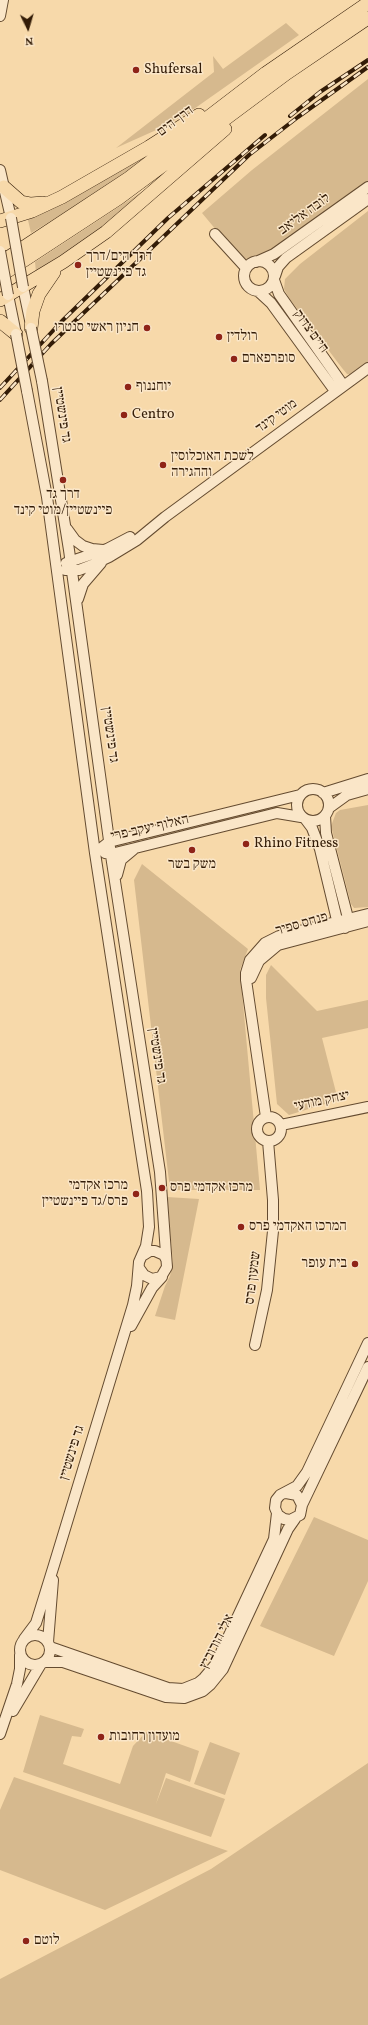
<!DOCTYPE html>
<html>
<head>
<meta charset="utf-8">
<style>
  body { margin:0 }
  #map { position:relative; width:368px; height:2025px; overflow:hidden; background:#f7d9aa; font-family:Vollkorn,serif }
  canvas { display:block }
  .north { position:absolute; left:8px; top:8px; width:40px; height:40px; -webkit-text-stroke:3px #fae6c8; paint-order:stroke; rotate:175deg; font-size:11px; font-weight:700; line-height:16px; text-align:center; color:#331c07 }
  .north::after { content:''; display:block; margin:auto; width:14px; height:18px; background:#331c07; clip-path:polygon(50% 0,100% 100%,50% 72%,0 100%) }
</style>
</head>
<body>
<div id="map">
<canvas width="368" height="2025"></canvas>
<div class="north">N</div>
</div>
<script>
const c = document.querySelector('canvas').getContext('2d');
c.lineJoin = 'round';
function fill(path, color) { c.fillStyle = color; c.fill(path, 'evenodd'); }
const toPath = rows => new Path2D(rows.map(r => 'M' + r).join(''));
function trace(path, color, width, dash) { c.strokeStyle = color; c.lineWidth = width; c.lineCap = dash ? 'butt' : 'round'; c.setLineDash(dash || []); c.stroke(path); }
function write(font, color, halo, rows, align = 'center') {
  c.font = font + ' Vollkorn,"Frank Ruhl Libre",serif'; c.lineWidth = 3; c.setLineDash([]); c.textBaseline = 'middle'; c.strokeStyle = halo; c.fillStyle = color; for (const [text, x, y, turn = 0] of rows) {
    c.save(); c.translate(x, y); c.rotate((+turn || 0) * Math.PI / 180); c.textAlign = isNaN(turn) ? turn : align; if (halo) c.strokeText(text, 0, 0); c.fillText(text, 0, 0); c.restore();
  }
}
fill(toPath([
  [286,23,299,35,191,111,163,127,116,148,214,72,213,56,223,69],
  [368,79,368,184,271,252,242,261,202,213,252,170],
  [159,145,136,165,106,187,31,233,28,220,74,195],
  [143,191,133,202,90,238,36,272,35,262],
  [368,211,368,367,352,375,347,374,342,368,289,298,284,289,285,279,300,264],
  [368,805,368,907,354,908,351,904,331,826,336,813,340,810],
  [142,864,248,949,240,970,260,1190,170,1190,134,880],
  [271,965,317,1011,368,1000,368,1028,322,1038,338,1100,289,1115,277,1104,266,998,266,975],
  [167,1197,199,1199,175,1320,155,1316,165,1286,170,1276,173,1262],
  [314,1517,368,1540,368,1581,334,1656,260,1626],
  [40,1715,84,1729,81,1737,72,1736,63,1764,120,1784,133,1746,146,1732,199,1751,190,1782,166,1773,156,1804,166,1778,225,1799,211,1837,23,1772],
  [210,1742,240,1753,225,1795,194,1784],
  [368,1763,368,2025,0,2025,0,1979,211,1869],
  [14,1777,228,1851,105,1910,0,1870,0,1810]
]), '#d6b98e');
const minor = toPath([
  [0,16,3,0],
  [0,170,11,218],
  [215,234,246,268],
  '244 276a15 15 0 1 1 30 0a15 15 0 1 1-30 0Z',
  [256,262,274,254,368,187],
  [275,276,278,267,286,258,368,199],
  [274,280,279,294,343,385],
  [23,287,30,320],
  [258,291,271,303,335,391],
  [8,295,16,334],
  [42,381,69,550,112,862,160,1172,167,1267,161,1277,152,1279,144,1275,139,1268],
  [67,529,75,540,83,546,92,549,103,550],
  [66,563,107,549,130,537],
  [65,570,79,570,92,565,109,557,137,540,165,517,368,368],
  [78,599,83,584,101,563],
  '297 805a16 16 0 1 1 32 0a16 16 0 1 1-32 0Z',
  [323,793,368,779],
  [329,808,347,795,368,789],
  [306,820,312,828,320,849,337,920,345,928,348,918,326,833,325,816],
  [95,853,109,842,300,795],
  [105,853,111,854,277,813,301,817],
  [117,875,121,860,133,850],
  [251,978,259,961,278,945,368,921],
  '257 1129a12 12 0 1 1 24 0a12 12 0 1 1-24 0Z',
  [266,1117,246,980,246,973,250,960,265,943,279,936,368,914],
  [281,1125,368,1107],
  [142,1256,150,1251,155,1251,164,1255,166,1259],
  [131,1326,152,1288,162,1277],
  [255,1345,267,1290,273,1231,273,1200,268,1141],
  [286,1493,297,1495,302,1505,300,1515,290,1520,284,1519,278,1515,275,1508,276,1500,280,1495,297,1486,307,1472,368,1343],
  [302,1505,368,1367],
  '20 1650a15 15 0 1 1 30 0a15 15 0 1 1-30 0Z',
  [24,1639,36,1623,54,1565,133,1305,137,1286,139,1262,146,1246,149,1227,147,1191,95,853,47,497,27,391],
  [48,1642,53,1580],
  [50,1647,168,1688,183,1689,198,1683,204,1678,215,1665,274,1539,277,1513],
  [45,1662,63,1662,166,1697,184,1698,203,1691,210,1685,223,1669,288,1529,295,1519],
  [13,1711,41,1664],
  [0,1734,17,1684,20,1669,20,1655]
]);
const major = toPath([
  [4,187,21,202,31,204,43,203],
  [0,221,32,211,62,197,149,147,199,115],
  [0,263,129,178,266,73,368,3],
  [0,276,119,198,287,73,368,18],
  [0,300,63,262,106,232,225,129],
  [0,321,16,334],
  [31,328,33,311,39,294,54,272]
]);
trace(minor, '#644b30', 12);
trace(major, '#331c07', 14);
trace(minor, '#fae6c8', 10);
trace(major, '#f7d9aa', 13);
const rail = toPath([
  [290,116,320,92,368,60],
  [0,388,62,321,168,218,265,135],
  [0,400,51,344,249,155,298,117,368,67]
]);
trace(rail, '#331c07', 4);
trace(rail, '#fae6c8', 2.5, [8]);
const minorBridge = toPath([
  [11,218,23,287],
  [0,251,8,295],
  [31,328,42,381],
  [16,334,27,391]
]);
trace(minorBridge, '#644b30', 12, []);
trace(minorBridge, '#fae6c8', 10);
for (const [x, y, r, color] of [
  [136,70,4,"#8f2418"],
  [78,265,4,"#8f2418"],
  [147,328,4,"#8f2418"],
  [219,337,4,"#8f2418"],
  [234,359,4,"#8f2418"],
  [128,387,4,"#8f2418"],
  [124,415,4,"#8f2418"],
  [163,465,4,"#8f2418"],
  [63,480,4,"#8f2418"],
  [246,844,4,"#8f2418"],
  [192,850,4,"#8f2418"],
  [162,1188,4,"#8f2418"],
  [136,1194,4,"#8f2418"],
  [241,1227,4,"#8f2418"],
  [355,1264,4,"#8f2418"],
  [101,1737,4,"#8f2418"],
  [26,1941,4,"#8f2418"]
]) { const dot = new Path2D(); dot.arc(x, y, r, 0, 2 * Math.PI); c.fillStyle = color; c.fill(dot); trace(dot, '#fae6c8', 1.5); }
write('14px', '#331c07', '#fae6c8', [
  ["Shufersal",144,70],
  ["דרך הים/דרך",86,257],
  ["גד פיינשטיין",86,273],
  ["חניון ראשי סנטרו",139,328,"right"],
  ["רולדין",227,337],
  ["סופרפארם",242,359],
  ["יוחננוף",136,387],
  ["Centro",132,415],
  ["לשכת האוכלוסין",171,457],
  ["וההגירה",171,473],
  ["דרך גד",63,495,"center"],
  ["פיינשטיין/מוטי קינד",63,511,"center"],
  ["Rhino Fitness",254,844],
  ["משק בשר",192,865,"center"],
  ["מרכז אקדמי",128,1186,"right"],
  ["פרס/גד פיינשטיין",128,1202,"right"],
  ["מרכז אקדמי פרס",170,1188],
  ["המרכז האקדמי פרס",249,1227],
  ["בית עופר",347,1264,"right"],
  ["מועדון רחובות",109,1737],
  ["לוטם",34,1941]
], 'left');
write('14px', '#331c07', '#fae6c8', [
  ["דרך הים",176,122,-37],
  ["לובה אליאב",305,215,-36],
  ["חיים צדוק",310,332,54],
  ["גד פינשטיין",61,415,81],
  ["מוטי קינד",277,417,-36],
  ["גד פינשטיין",109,735,82],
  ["האלוף יעקב פרי",150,829,-13],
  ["פנחס ספיר",302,925,-16],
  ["גד פינשטיין",156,1056,81],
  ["יצחק מודעי",322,1102,-12],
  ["שמעון פרס",254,1278,-83],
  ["גד פינשטיין",73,1453,-73],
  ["אלי הורוביץ",218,1642,-63]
]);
</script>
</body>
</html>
